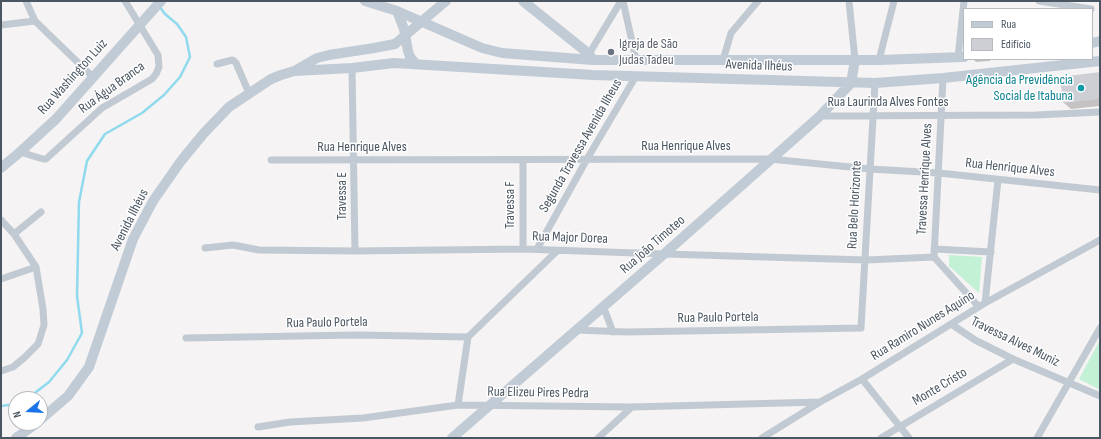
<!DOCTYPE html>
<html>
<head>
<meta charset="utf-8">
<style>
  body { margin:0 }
  #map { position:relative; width:1101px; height:439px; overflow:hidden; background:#f5f3f3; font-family:"Sofia Sans Condensed",sans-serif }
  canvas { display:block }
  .frame { position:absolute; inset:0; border:2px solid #4a5661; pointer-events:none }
  .legend { position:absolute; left:963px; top:8px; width:130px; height:52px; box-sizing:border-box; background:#fff; border:1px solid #b7bbc0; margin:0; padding:5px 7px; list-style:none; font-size:12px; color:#4a5661 }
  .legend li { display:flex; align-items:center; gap:8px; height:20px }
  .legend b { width:20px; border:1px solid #b7bbc0 }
  .north { position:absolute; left:8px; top:391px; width:40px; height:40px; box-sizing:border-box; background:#fff; border:1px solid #b7bbc0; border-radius:50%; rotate:252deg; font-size:11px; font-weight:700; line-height:16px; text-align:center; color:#4a5661 }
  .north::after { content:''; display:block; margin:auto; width:14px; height:18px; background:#1a73e8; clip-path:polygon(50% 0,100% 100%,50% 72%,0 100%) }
</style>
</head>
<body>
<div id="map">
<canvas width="1101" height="439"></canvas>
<div class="frame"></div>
<ul class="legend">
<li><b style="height:5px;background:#c1cbd6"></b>Rua</li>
<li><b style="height:11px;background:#cdcfd5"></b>Edifício</li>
</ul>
<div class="north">N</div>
</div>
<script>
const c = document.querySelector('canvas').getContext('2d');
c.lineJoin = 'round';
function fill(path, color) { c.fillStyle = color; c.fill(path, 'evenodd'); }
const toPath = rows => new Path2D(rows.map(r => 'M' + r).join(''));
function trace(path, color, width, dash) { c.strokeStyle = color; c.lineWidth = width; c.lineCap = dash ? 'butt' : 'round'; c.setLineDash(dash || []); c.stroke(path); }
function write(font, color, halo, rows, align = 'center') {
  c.font = font + ' "Sofia Sans Condensed",sans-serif'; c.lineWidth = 3; c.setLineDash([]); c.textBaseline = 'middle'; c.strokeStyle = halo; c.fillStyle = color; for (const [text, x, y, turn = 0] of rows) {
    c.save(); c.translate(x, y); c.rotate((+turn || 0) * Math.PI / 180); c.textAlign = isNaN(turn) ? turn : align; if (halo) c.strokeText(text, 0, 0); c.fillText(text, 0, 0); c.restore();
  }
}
fill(toPath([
  [949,255,982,257,979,293,949,266],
  [1100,340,1100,390,1079,379]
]), '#c3f1d5');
fill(toPath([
  [973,59,990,59,990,61,976,62],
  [1100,73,1100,106,1071,109,1064,103]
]), '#0003');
trace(toPath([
  [27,399,49,382,67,360,82,333,77,296,79,202,87,161,105,134,142,113,164,95,180,77,190,57,186,37,177,24,165,14,159,6],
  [1,406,16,404]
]), '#90daee', 2.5);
fill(toPath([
  [1100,72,1100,99,1063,103,1060,77]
]), '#cdcfd5');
trace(toPath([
  [26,1,35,21],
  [623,1,636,60],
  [849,1,855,60],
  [1039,1,1091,9],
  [1,25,35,21,93,77],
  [589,54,621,1],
  [958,57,964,1],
  [723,60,731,33,758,1],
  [879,60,894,1],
  [217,64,232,60,234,61,236,63,249,93],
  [352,68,355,251],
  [820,116,1036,115,1100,112],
  [20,152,43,159,46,159,102,108,152,79,156,74,159,67,158,55,125,1],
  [271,160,770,159,870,169,939,173,1100,190],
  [1,220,14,234,36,267,43,309,44,325,38,344,25,357,13,367,1,371],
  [14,234,41,212],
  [205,248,233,245,259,250,355,251,523,249,664,254,866,260,934,257],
  [523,249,523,160],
  [537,249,587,159,636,76],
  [934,249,991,252],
  [934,257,943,78],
  [934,257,979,307],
  [1,279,36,267],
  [985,303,998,180],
  [603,306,613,332],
  [951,324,975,340,1013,359,1100,396],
  [576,330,627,332,861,328,875,83],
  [186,338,357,335,468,337],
  [862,379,909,438],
  [458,405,468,337,557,251],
  [258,427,290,422,363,418,458,405,632,407,820,402],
  [598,438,632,407],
  [762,438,820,402,862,379,985,303,1100,240],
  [881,438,1013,359],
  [1037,438,1100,328]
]), '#c1cad2', 7);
trace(toPath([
  [365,1,397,11,482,48,502,53,593,60,879,60,964,57],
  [523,1,589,54,593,60],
  [397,11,404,29,408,51,410,57,416,64],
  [1092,43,1100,41],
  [296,70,317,58,329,55,374,48,395,44,446,1],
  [1,168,20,152,56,119,161,1],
  [40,420,68,396,89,367,133,239,153,201,181,161,204,133,229,107,271,79,281,75,294,71,352,68,394,63,593,75,875,83,943,78,1100,61],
  [16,438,37,423],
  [452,438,664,254,820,116,851,83,855,60]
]), '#c1cbd6', 10);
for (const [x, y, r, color] of [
  [611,52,4,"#6b7280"],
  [1081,88,4,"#0f9aa8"]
]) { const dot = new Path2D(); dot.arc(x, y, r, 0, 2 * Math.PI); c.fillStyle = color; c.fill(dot); trace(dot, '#fff', 1.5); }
write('14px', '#5b616d', '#fff', [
  ["Igreja de São",619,44],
  ["Judas Tadeu",619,60]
], 'left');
write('14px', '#4a5661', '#fff', [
  ["Avenida Ilhéus",759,66,2],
  ["Rua Washington Luiz",73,77,-48],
  ["Rua Água Branca",112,88,-36],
  ["Rua Laurinda Alves Fontes",888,102],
  ["Segunda Travessa Avenida Ilheus",581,146,-60],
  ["Rua Henrique Alves",686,146],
  ["Rua Henrique Alves",362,147],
  ["Rua Henrique Alves",1010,168,6],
  ["Travessa Henrique Alves",925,179,-87],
  ["Travessa E",342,196,-90],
  ["Travessa F",510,205,-90],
  ["Rua Belo Horizonte",855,205,-87],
  ["Avenida Ilhéus",130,220,-63],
  ["Rua Major Dorea",570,238,2],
  ["Rua João Timoteo",653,245,-41],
  ["Rua Paulo Portela",718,318,-1],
  ["Rua Paulo Portela",327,323,-1],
  ["Rua Ramiro Nunes Aquino",923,326,-32],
  ["Travessa Alves Muniz",1015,342,26],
  ["Monte Cristo",940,387,-31],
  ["Rua Elizeu Pires Pedra",538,393,1]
]);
write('14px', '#0d838f', '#fff', [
  ["Agência da Previdência",1073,80],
  ["Social de Itabuna",1073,96]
], 'right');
</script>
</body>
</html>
